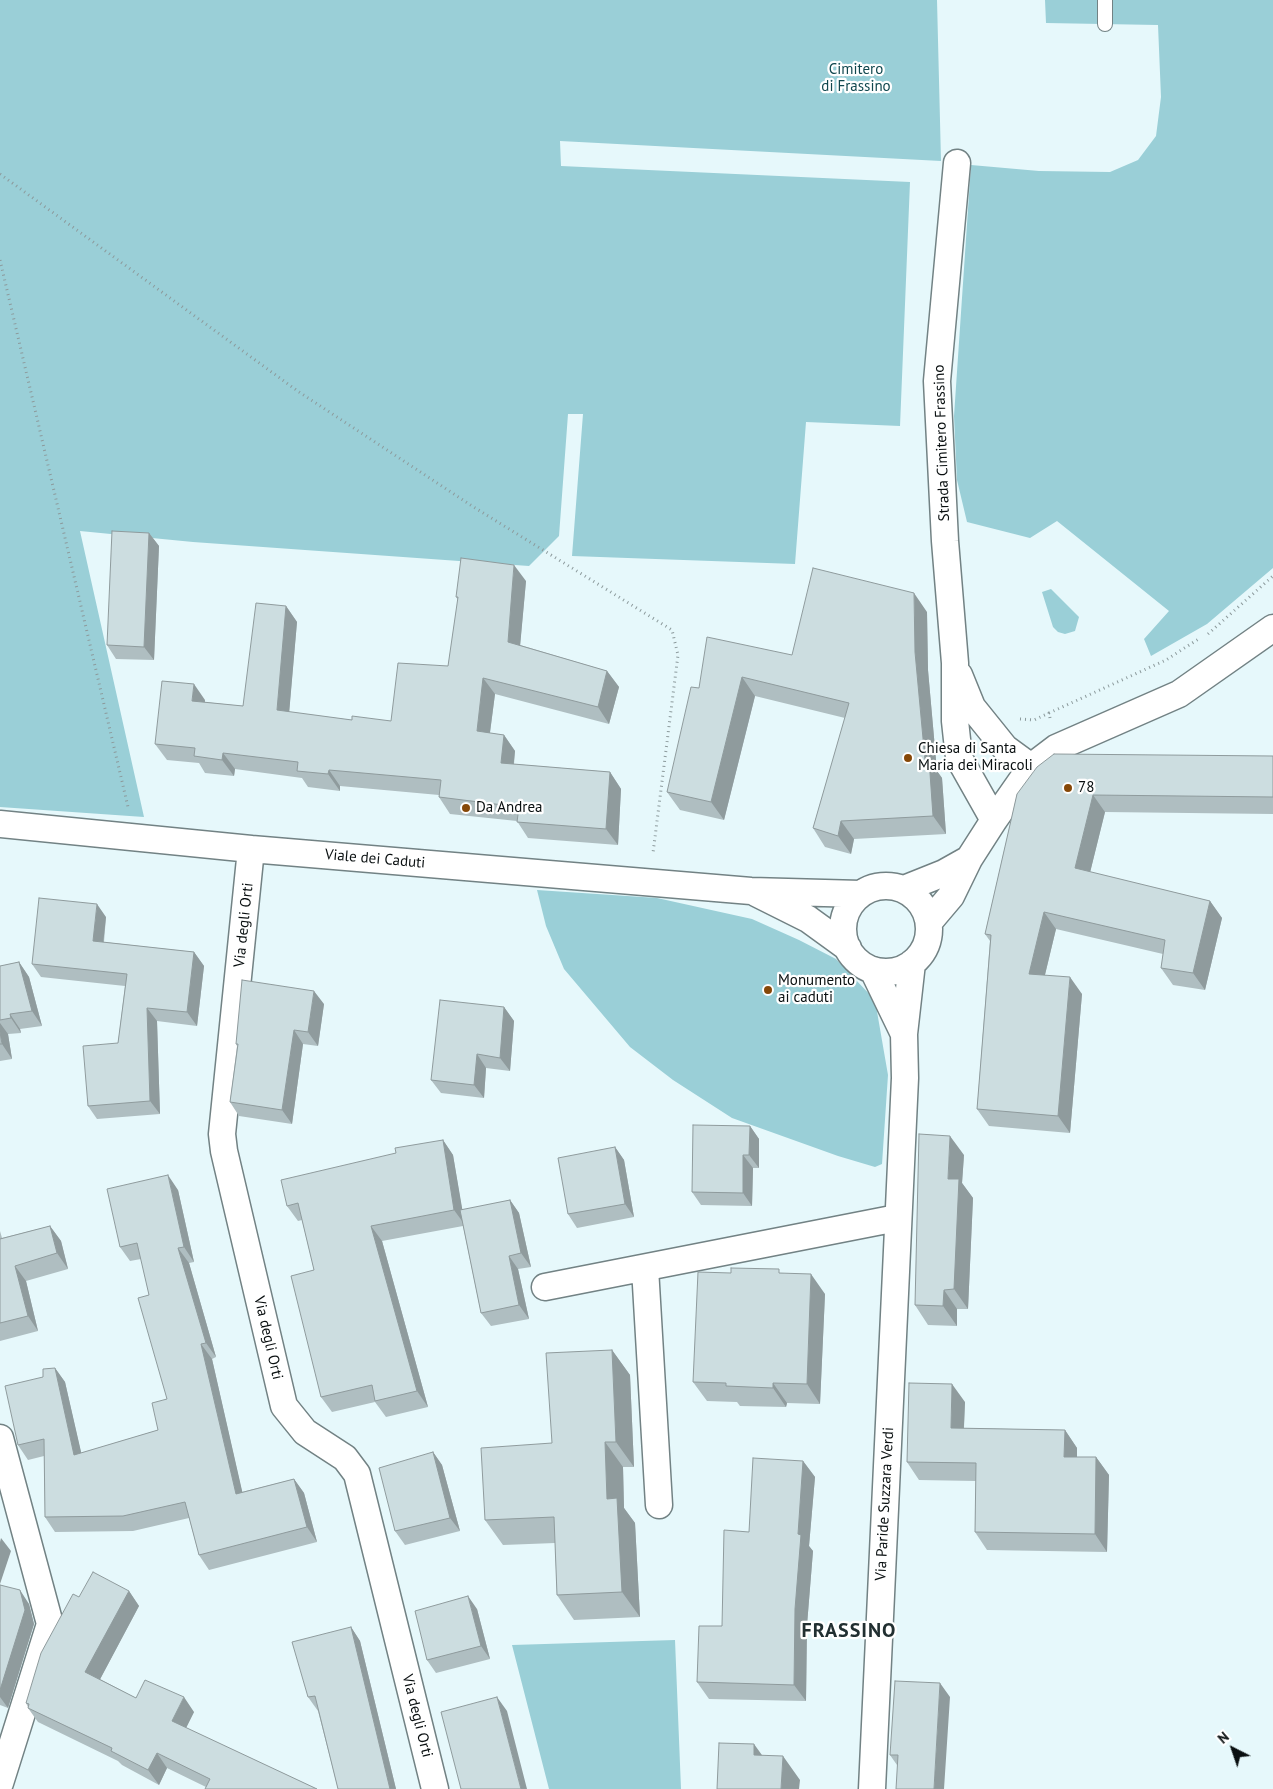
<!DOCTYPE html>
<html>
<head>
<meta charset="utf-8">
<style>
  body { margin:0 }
  #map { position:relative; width:1273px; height:1789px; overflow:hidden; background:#e6f8fb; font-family:"PT Sans",sans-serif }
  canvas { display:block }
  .north { position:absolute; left:1208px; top:1724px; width:50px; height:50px; -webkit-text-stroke:4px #fff; paint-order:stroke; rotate:319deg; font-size:14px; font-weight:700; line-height:20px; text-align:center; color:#090f10 }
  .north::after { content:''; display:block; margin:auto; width:18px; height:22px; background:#090f10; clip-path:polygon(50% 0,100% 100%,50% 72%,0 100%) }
</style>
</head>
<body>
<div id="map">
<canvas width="1273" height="1789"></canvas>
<div class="north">N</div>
</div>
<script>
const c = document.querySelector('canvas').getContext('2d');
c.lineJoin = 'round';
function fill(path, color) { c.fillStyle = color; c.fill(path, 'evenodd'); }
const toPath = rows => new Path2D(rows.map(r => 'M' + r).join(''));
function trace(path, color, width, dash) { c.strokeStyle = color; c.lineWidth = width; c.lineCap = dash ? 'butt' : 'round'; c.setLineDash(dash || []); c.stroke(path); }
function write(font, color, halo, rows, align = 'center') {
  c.font = font + ' "PT Sans",sans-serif'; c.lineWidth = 4.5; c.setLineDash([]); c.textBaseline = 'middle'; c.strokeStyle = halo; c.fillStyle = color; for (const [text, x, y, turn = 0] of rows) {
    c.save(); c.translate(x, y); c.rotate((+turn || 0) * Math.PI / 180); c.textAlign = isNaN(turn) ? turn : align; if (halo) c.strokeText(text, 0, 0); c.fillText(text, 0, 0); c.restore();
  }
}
fill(toPath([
  [0,0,937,0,941,161,560,141,561,166,910,182,900,426,806,422,795,564,572,556,583,414,568,414,559,536,529,566,193,542,80,531,144,817,0,807],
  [1045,0,1273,0,1273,568,1207,624,1151,656,1144,639,1169,611,1057,521,1030,538,967,522,957,480,954,416,971,165,1039,171,1110,172,1138,160,1156,136,1161,97,1158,25,1046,23],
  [1051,589,1079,617,1075,631,1065,634,1058,632,1053,627,1042,592],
  [537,890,657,898,752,919,799,940,836,959,875,1000,888,1075,882,1164,875,1167,838,1156,732,1118,673,1080,630,1047,564,969,546,926],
  [675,1640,681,1789,549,1789,512,1645]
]), '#9acfd7');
const lane = toPath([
  [1105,24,1105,0]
]);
const street = toPath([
  [957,163,937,381,945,541,955,663,955,721,959,758,994,820],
  [959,675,972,707,1005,748,1031,767],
  [0,824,251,849,751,891,861,894],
  [251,849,222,1134,224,1151,284,1406,305,1432,345,1458,357,1474,435,1789],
  '843 929a43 43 0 1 1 86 0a43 43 0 1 1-86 0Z',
  [904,889,944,873,969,859],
  [756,893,808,919,848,948],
  [929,922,951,896,969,859,994,820,1031,767,1056,748,1179,694,1273,628],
  [873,970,904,1034],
  [645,1268,659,1505],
  [545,1287,897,1218],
  [0,1438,50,1624,0,1783],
  [872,1789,905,1078,904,1034,912,963]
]);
trace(lane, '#728284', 16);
trace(street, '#728284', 29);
trace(toPath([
  [0,174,299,392,472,506,672,630,678,655,653,853],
  [0,260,128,807],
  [1208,634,1273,576],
  [1050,718,1049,713,1166,660,1200,638],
  [1020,719,1034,720,1049,713]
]), '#8c9a9c', 3, [1, 4]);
trace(lane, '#fff', 14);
trace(street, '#fff', 26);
fill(toPath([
  [149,533,159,546,154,660,116,659,107,645],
  [526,581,520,645,607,671,619,687,609,724,495,694,490,733,504,735,515,751,514,764,610,772,621,789,618,845,528,838,517,821,450,814,439,797,439,795,340,786,340,791,308,787,302,778,235,769,234,776,205,773,199,763,167,760,155,744,205,700,205,702,243,706,286,606,297,622,289,712,352,720,391,721,448,666,458,600,456,597],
  [927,612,928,670,937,771,942,778,946,834,854,839,851,854,825,847,813,828,845,718,755,696,724,820,680,810,667,792,699,688],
  [1273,756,1273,814,1105,812,1090,872,1210,901,1222,918,1205,990,1173,985,1161,968,1163,954,1056,929,1045,975,1082,994,1070,1133,989,1126,977,1109,990,941,985,934,1017,794],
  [106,917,104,942,194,952,204,966,197,1026,157,1021,160,1114,97,1119,88,1106,118,1043,125,986,41,977,32,964],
  [19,962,29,977,42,1026,20,1029,21,1033,8,1034,12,1059,0,1061,0,966],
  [324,1004,318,1046,303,1044,292,1124,239,1116,230,1102,237,1046,236,1044],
  [504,1007,514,1021,510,1071,486,1068,484,1098,441,1093,431,1080],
  [750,1126,759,1139,759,1168,753,1168,752,1206,701,1205,692,1192],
  [443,1140,453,1155,462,1210,510,1200,519,1213,531,1267,518,1269,529,1319,491,1326,481,1313,463,1226,382,1241,428,1407,386,1417,375,1402,332,1412,321,1397,314,1270,302,1220,298,1221,287,1206,396,1153],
  [615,1147,624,1160,634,1217,577,1228,568,1214],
  [964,1155,962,1183,973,1198,968,1309,957,1309,957,1326,928,1325,915,1305],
  [178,1190,194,1262,189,1263,216,1357,212,1359,242,1492,294,1479,304,1493,317,1542,209,1570,199,1555,189,1518,133,1531,55,1532,45,1517,44,1456,28,1460,18,1445,43,1377,55,1368,65,1382,81,1453,158,1430,167,1399,149,1295,141,1259,130,1261,120,1247],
  [50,1226,61,1241,68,1269,26,1281,38,1331,0,1341,0,1231,2,1238],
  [731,1273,782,1273,825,1294,820,1404,787,1403,786,1407,740,1406,737,1402,707,1401,693,1382],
  [612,1350,630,1375,634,1467,623,1467,624,1508,635,1523,640,1617,574,1620,557,1595,555,1543,503,1545,485,1520,552,1443],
  [965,1402,964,1428,1065,1430,1077,1448,1077,1457,1096,1457,1109,1475,1107,1552,987,1550,975,1532,976,1481,919,1480,907,1462],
  [433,1452,442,1465,460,1531,405,1545,395,1531],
  [803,1461,815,1477,809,1546,813,1551,807,1625,806,1701,709,1699,697,1682,722,1626,749,1532],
  [0,1585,29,1604,34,1624,8,1708,0,1705],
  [129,1591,139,1606,100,1679,136,1698,194,1712,186,1728,317,1789,206,1787,167,1768,159,1785,122,1765,118,1761,38,1722,28,1708,28,1707,26,1703,79,1597],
  [477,1609,490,1659,436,1673,427,1660],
  [351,1627,360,1641,396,1789,338,1789,318,1711,308,1697],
  [950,1697,897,1765,890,1755]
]), '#afbec1');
fill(toPath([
  [149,533,159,546,154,660,144,647],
  [514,565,526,581,519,658,508,642],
  [914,593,927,612,928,670,937,771,942,778,946,834,933,816,925,760,915,652],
  [286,606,297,622,288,726,277,710],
  [607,671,619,687,609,724,598,707],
  [742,677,755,696,724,820,711,802],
  [483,678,495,694,488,747,477,731],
  [194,684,205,700,203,717,192,701],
  [504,735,515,751,512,780,501,763],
  [223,753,235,769,234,776,222,760],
  [329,770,340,786,340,791,328,774],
  [610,772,621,789,618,845,606,829],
  [1093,795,1105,812,1087,885,1075,868],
  [841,821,854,839,851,854,838,836],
  [1210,901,1222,918,1205,990,1193,973],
  [97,904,106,917,102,954,93,941],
  [1044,912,1056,929,1041,991,1029,974],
  [194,952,204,966,197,1026,187,1012],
  [19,962,29,977,42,1026,32,1011],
  [1070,977,1082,994,1070,1133,1058,1116],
  [314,991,324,1004,318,1046,308,1032],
  [504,1007,514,1021,510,1071,500,1058],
  [147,1008,157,1021,160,1114,150,1101],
  [10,1014,20,1029,21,1033,11,1018],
  [0,1023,8,1034,12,1059,2,1044,0,1032],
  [294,1030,303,1044,292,1124,282,1110],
  [477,1054,486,1068,484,1098,474,1085],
  [750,1126,759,1139,759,1168,749,1155],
  [950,1136,964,1155,962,1183,973,1198,968,1309,954,1289,948,1179],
  [443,1140,453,1155,465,1225,454,1210],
  [615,1147,624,1160,634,1217,625,1204],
  [743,1155,753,1168,752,1206,743,1193],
  [168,1175,178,1190,194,1262,184,1247],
  [510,1200,519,1213,531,1267,521,1253],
  [50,1226,61,1241,68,1269,57,1253],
  [371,1226,382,1241,428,1407,417,1391],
  [178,1248,189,1263,216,1357,206,1343],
  [509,1256,518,1269,529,1319,519,1305],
  [15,1266,26,1281,38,1331,28,1316],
  [811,1274,825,1294,820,1404,807,1384],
  [944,1290,957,1309,957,1326,943,1306],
  [201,1344,212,1359,246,1508,236,1494],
  [612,1350,630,1375,634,1467,616,1442],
  [55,1368,65,1382,85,1469,74,1455],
  [773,1383,787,1403,786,1407,773,1388],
  [952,1384,965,1402,963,1446,951,1428],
  [1065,1430,1077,1448,1077,1475,1064,1457],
  [605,1442,623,1467,624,1508,635,1523,640,1617,622,1592,607,1499],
  [433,1452,442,1465,460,1531,450,1518],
  [1096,1457,1109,1475,1107,1552,1095,1534],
  [803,1461,815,1477,809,1546,813,1551,807,1625,806,1701,794,1685,795,1609,798,1534],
  [294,1479,304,1493,317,1542,307,1527],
  [1,1538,11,1551,0,1584,0,1542],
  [20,1590,29,1604,34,1624,8,1708,0,1697,0,1690],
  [129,1591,139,1606,96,1687,85,1672],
  [468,1596,477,1609,490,1659,481,1646],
  [351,1627,360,1641,396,1789,390,1789],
  [940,1683,950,1697,944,1789,934,1789],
  [184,1697,194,1712,182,1736,172,1721],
  [497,1697,507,1711,527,1789,521,1789],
  [754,1744,772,1769,754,1755],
  [157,1753,167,1768,159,1785,148,1770],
  [783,1756,800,1780,799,1789,781,1789]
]), '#8f9b9d');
const building = toPath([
  [112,531,149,533,144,647,107,645,112,531],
  [461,558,514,565,508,642,607,671,598,707,483,678,477,731,504,735,501,763,610,772,606,829,517,822,519,807,439,797,441,780,329,770,328,774,297,771,298,762,223,753,222,760,194,756,195,748,155,744,162,681,194,684,192,701,243,706,256,603,286,606,277,710,352,720,352,716,391,721,398,663,448,666,458,597,456,597,461,558],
  [813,568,914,593,915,652,925,760,929,759,933,816,841,821,838,836,813,828,849,703,742,677,711,802,667,792,691,687,699,688,707,637,792,655,813,568],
  [1054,754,1273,756,1273,797,1093,795,1075,868,1210,901,1193,973,1161,968,1165,940,1044,912,1029,974,1070,977,1058,1116,977,1109,991,935,985,934,1017,794,1037,767,1054,754],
  [39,898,97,904,93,941,194,952,187,1012,147,1008,150,1101,88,1106,83,1046,118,1043,127,974,32,964,39,898],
  [19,962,32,1011,10,1014,11,1018,0,1020,0,966,19,962],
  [242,980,314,991,308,1032,294,1030,282,1110,230,1102,238,1044,236,1044,242,980],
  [440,1000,504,1007,500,1058,477,1054,474,1085,431,1080,440,1000],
  [0,1032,2,1044,0,1044,0,1032],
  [693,1125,750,1126,749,1155,743,1155,743,1193,692,1192,693,1125],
  [919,1134,950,1136,948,1179,959,1179,954,1289,944,1290,943,1306,915,1305,919,1134],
  [443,1140,454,1210,371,1226,417,1391,375,1401,372,1385,321,1397,291,1276,314,1270,298,1203,287,1206,281,1180,396,1153,395,1148,443,1140],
  [615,1147,625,1204,568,1214,558,1158,615,1147],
  [168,1175,184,1247,178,1248,206,1343,201,1344,236,1494,294,1479,307,1527,199,1555,185,1502,123,1516,45,1517,44,1439,18,1445,5,1386,43,1377,43,1369,55,1368,74,1455,158,1430,152,1403,167,1399,138,1298,149,1295,137,1243,120,1247,107,1189,168,1175],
  [510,1200,521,1253,509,1256,519,1305,481,1313,460,1210,510,1200],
  [50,1226,57,1253,15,1266,28,1316,0,1323,0,1239,50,1226],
  [731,1268,779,1269,779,1273,811,1274,807,1384,773,1383,773,1388,726,1386,726,1383,693,1382,698,1272,731,1273,731,1268],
  [612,1350,616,1442,605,1442,607,1499,617,1498,622,1592,557,1595,554,1517,485,1520,481,1448,552,1443,546,1353,612,1350],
  [909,1383,952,1384,951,1428,1065,1430,1064,1457,1096,1457,1095,1534,975,1532,976,1463,907,1462,909,1383],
  [433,1452,450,1518,395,1531,379,1468,433,1452],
  [753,1458,803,1461,798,1534,801,1535,795,1609,794,1685,697,1682,699,1626,722,1626,724,1530,749,1532,753,1458],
  [93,1572,129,1591,85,1672,136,1698,145,1680,184,1697,172,1721,317,1789,205,1789,210,1779,157,1753,148,1770,111,1751,112,1748,28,1708,29,1704,26,1703,41,1653,73,1594,79,1597,93,1572],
  [0,1585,20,1590,25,1610,0,1690,0,1585],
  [468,1596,481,1646,427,1660,415,1611,468,1596],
  [351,1627,390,1789,338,1789,315,1696,308,1697,292,1642,351,1627],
  [895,1681,940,1683,934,1789,896,1789,898,1755,890,1755,895,1681],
  [497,1697,521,1789,461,1789,441,1712,497,1697],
  [719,1743,754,1744,754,1755,783,1756,781,1789,717,1789,719,1743]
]);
fill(building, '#ccdde0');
trace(building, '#8f9b9d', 1);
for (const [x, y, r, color] of [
  [908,758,5,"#864808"],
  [1068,788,5,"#864808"],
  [466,808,5,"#864808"],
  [768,990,5,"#864808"]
]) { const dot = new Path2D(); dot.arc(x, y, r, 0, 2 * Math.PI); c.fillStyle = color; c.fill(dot); trace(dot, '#fff', 2); }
write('15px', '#10474e', '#fff', [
  ["Cimitero",856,70],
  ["di Frassino",856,87]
]);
write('15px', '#090f10', '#fff', [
  ["Strada Cimitero Frassino",942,443,-92],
  ["Viale dei Caduti",375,859,5],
  ["Via degli Orti",244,925,-84],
  ["Via degli Orti",268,1338,77],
  ["Via Paride Suzzara Verdi",885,1504,-87],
  ["Via degli Orti",417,1716,76]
]);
write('15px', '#090f10', '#fff', [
  ["Chiesa di Santa",918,749],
  ["Maria dei Miracoli",918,766],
  ["78",1078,788],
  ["Da Andrea",476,808],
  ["Monumento",778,981],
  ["ai caduti",778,998]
], 'left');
c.letterSpacing = '1px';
write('bold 20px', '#212f31', '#fff', [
  ["FRASSINO",849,1631]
]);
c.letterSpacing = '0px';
</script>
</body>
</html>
